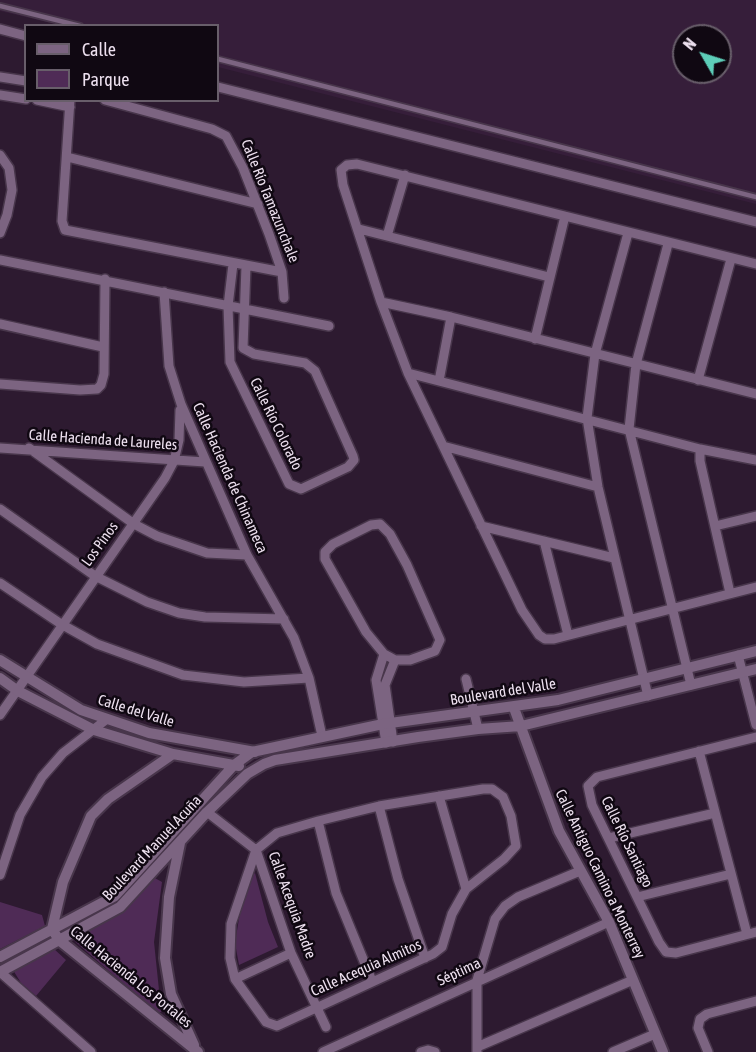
<!DOCTYPE html>
<html>
<head>
<meta charset="utf-8">
<style>
  body { margin:0 }
  #map { position:relative; width:756px; height:1052px; overflow:hidden; background:#2d1a30; font-family:"Asap Condensed",sans-serif }
  canvas { display:block }
  .legend { position:absolute; left:24px; top:24px; width:195px; height:78px; box-sizing:border-box; background:#100812; border:2px solid #685e6a; margin:0; padding:8px 10px; list-style:none; font-size:18px; color:#ede0ef }
  .legend li { display:flex; align-items:center; gap:12px; height:30px }
  .legend b { width:30px; border:2px solid #685e6a }
  .north { position:absolute; left:672px; top:24px; width:60px; height:60px; box-sizing:border-box; background:#100812; border:2px solid #685e6a; border-radius:50%; rotate:309deg; font-size:16px; font-weight:700; line-height:24px; text-align:center; color:#ede0ef }
  .north::after { content:''; display:block; margin:auto; width:21px; height:27px; background:#5dceb9; clip-path:polygon(50% 0,100% 100%,50% 72%,0 100%) }
</style>
</head>
<body>
<div id="map">
<canvas width="756" height="1052"></canvas>
<ul class="legend">
<li><b style="height:8px;background:#7c6481"></b>Calle</li>
<li><b style="height:16px;background:#4f2b56"></b>Parque</li>
</ul>
<div class="north">N</div>
</div>
<script>
const c = document.querySelector('canvas').getContext('2d');
c.lineJoin = 'round';
function fill(path, color) { c.fillStyle = color; c.fill(path, 'evenodd'); }
const toPath = rows => new Path2D(rows.map(r => 'M' + r).join(''));
function trace(path, color, width, dash) { c.strokeStyle = color; c.lineWidth = width; c.lineCap = dash ? 'butt' : 'round'; c.setLineDash(dash || []); c.stroke(path); }
function write(font, color, halo, rows, align = 'center') {
  c.font = font + ' "Asap Condensed",sans-serif'; c.lineWidth = 5; c.setLineDash([]); c.textBaseline = 'middle'; c.strokeStyle = halo; c.fillStyle = color; for (const [text, x, y, turn = 0] of rows) {
    c.save(); c.translate(x, y); c.rotate((+turn || 0) * Math.PI / 180); c.textAlign = isNaN(turn) ? turn : align; if (halo) c.strokeText(text, 0, 0); c.fillText(text, 0, 0); c.restore();
  }
}
fill(toPath([
  [0,0,756,0,756,204,218,67,218,26,59,25,0,11],
  [684,36,720,36,720,72,684,72]
]), '#361e3a');
fill(toPath([
  [255,873,268,922,278,947,239,965,235,943,242,900,251,876],
  [153,877,162,882,154,942,159,990,165,1005,161,1012,157,1013,71,938],
  [0,902,42,915,45,926,0,949],
  [53,948,66,960,36,996,21,983,13,970]
]), '#4f2b56');
const service = toPath([
  [0,6,80,26],
  [218,59,756,197]
]);
const minor = toPath([
  [0,29,26,36],
  [0,77,26,81],
  [218,87,756,222],
  [0,95,26,99],
  [37,100,70,107],
  [70,100,62,221,65,230,282,272],
  [105,100,212,129,226,136,243,168,269,234,282,272,284,298],
  [0,155,9,168,12,190,7,215,0,233],
  [67,157,258,204],
  [359,229,549,277],
  [628,233,595,354,587,418,598,487,648,696],
  [387,236,405,175],
  [668,244,636,364,629,429,691,685],
  [0,260,329,326],
  [233,264,228,306,230,362,289,484,301,489,348,467,354,460,353,456,315,371,305,363,254,354,243,348,246,266],
  [756,264,357,164,347,165,341,170,343,185,381,302,408,373,522,610,539,635,545,639,554,639,756,587],
  [164,292,169,366,181,404,247,555,294,638,309,678,322,736],
  [381,302,451,317,756,394],
  [0,324,103,347],
  [535,339,565,216],
  [408,373,700,449,756,460],
  [698,380,731,259],
  [439,381,451,317],
  [0,384,80,390,97,389,101,385,104,374,105,279],
  [443,446,598,487],
  [0,448,205,462],
  [29,448,134,524,157,536,207,553,247,555],
  [700,449,700,461,730,593],
  [0,509,95,576,147,602,179,613,205,617,284,619],
  [380,524,390,534,407,565,440,640,435,651,410,660,395,660,384,654,366,632,325,559,325,552,333,544,371,525,380,524],
  [481,526,614,558],
  [715,526,756,516],
  [544,541,568,635],
  [0,583,61,624,97,644,183,675,244,682,309,678],
  [384,654,376,680,386,743],
  [738,655,756,725],
  [466,679,478,729],
  [0,715,165,478,174,461,179,440,180,410],
  [756,737,597,777,588,786,592,805,659,942,666,952,676,953,756,932],
  [393,742,385,685,395,660],
  [699,751,747,934],
  [483,789,492,789,503,797,511,816,516,846,504,859,466,889,452,914,442,947,433,954,277,1026,266,1022,235,979,230,958,231,924,256,850,277,833,318,821,379,806,483,789],
  [439,796,466,889],
  [379,806,398,879,425,958],
  [207,812,256,850,291,953,326,1027],
  [318,821,336,893,372,981],
  [609,838,715,813],
  [0,875,20,815,42,777,63,753,107,719],
  [637,897,731,874],
  [0,972,91,1052],
  [235,979,291,953],
  [477,1047,633,980],
  [323,1052,609,922],
  [421,1052,428,1050,435,1052],
  [477,1052,477,980,495,919,505,906,518,897,580,871],
  [613,1052,655,1034],
  [708,1052,698,1028,700,1019,707,1014,756,1001]
]);
const tertiary = toPath([
  [0,660,81,710,149,733,255,752],
  [0,678,18,691,94,730,173,754,239,766],
  [514,708,559,831,609,922,663,1052],
  [173,754,108,799,91,816,63,882,52,929,59,940,198,1052],
  [180,843,169,897,165,958,171,994,194,1045],
  [0,957,115,896,234,765,252,752,383,724,558,700,756,651],
  [0,972,120,907,207,812,247,774,264,764,275,760,418,737,478,729,521,726,756,669]
]);
trace(service, '#48364b', 8);
trace(minor, '#48364b', 12);
trace(tertiary, '#48364b', 14);
trace(service, '#7c6481', 4.5);
trace(minor, '#7c6481', 9);
trace(tertiary, '#7c6481', 10);
write('15px', '#ede0ef', '#100812', [
  ["Calle Río Tamazunchale",270,201,68],
  ["Calle Río Colorado",276,424,64],
  ["Calle Hacienda de Laureles",103,440,4],
  ["Calle Hacienda de Chinameca",230,478,66],
  ["Los Pinos",100,544,-54],
  ["Boulevard del Valle",503,692,-9],
  ["Calle del Valle",136,711,17],
  ["Calle Río Santiago",627,842,64],
  ["Boulevard Manuel Acuña",152,848,-47],
  ["Calle Antiguo Camino a Monterrey",600,874,64],
  ["Calle Acequia Madre",292,905,70],
  ["Calle Acequia Almitos",366,968,-24],
  ["Séptima",459,972,-25],
  ["Calle Hacienda Los Portales",131,977,39]
]);
</script>
</body>
</html>
